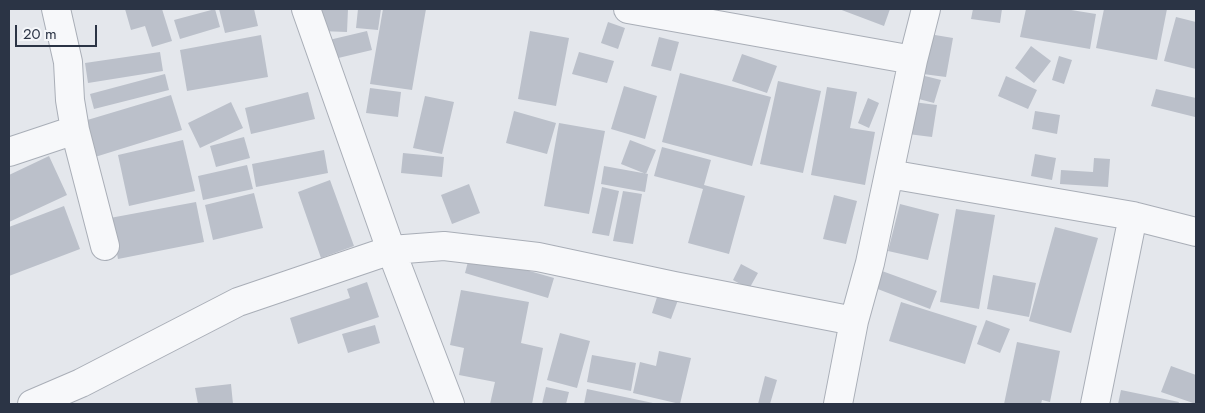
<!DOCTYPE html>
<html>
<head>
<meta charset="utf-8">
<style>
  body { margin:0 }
  #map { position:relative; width:1205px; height:413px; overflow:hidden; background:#e4e7ec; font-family:Jost,sans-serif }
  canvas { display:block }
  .frame { position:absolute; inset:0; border:10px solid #2b3445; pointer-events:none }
  .scale { position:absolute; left:15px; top:25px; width:82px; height:22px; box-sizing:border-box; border:2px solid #2b3445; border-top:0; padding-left:6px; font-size:15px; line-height:18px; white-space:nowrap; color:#2b3445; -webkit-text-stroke:4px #f4f6f9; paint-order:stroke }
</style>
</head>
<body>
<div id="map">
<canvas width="1205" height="413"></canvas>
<div class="frame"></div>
<div class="scale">20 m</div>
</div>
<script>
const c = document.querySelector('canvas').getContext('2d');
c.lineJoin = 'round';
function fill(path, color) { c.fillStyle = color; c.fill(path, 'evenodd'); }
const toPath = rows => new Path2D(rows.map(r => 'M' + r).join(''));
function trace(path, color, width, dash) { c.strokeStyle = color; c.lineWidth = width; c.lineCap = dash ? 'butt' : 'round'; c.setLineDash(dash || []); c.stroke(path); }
fill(toPath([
  [125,9,162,9,172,41,152,47,145,26,131,30],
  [215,9,220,27,180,39,174,20],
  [219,9,254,9,258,26,225,33],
  [320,9,348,9,347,32,320,31],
  [358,9,381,9,378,30,356,28],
  [383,9,426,9,412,90,370,84],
  [839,9,890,9,884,26],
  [973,9,1002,9,1000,23,971,19],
  [1026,9,1065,9,1096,14,1090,49,1020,37],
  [1104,9,1167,9,1157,60,1096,48],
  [1176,17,1196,22,1196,69,1164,61],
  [608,22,625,28,618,49,601,43],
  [367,31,372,50,334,59,329,40],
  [530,31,569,38,556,106,518,99],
  [929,34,953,38,946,77,923,74],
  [261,35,268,77,187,91,180,50],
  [659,37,679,42,671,71,651,66],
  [1031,46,1051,61,1034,83,1015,68],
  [160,52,163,71,88,83,85,63],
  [579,52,614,61,607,83,572,74],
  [742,54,777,66,767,93,732,81],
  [1059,56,1072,60,1064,84,1052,80],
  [680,73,771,97,752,166,662,142],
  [165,74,169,90,94,109,90,94],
  [921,75,941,80,934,103,915,98],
  [1006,76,1037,90,1028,109,998,96],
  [778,81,821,91,803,173,760,164],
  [624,86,657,96,645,139,611,129],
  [827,87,857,92,850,128,875,132,865,185,811,175],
  [370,88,401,92,398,117,366,113],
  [1156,89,1196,98,1195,117,1151,106],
  [308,92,315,119,251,134,245,108],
  [171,95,182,130,95,157,84,121],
  [425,96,454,102,442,154,413,148],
  [868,98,879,103,869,128,858,123],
  [231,102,243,128,200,148,188,123],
  [913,102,937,105,932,137,908,134],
  [514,111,556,123,547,154,506,143],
  [1035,111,1060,115,1057,134,1032,129],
  [559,123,605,131,589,214,544,206],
  [244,137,250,158,216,167,210,146],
  [183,140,195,191,129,206,118,155],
  [630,140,656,150,646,174,621,164],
  [662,147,711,160,704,185,745,196,729,254,688,243,703,189,654,176],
  [324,150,328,173,256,187,252,164],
  [403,153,444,157,442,177,401,173],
  [1035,154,1056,158,1052,180,1031,176],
  [49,156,67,195,9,222,9,175],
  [1094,158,1110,159,1108,187,1060,184,1061,170,1093,172],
  [247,165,253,189,203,200,198,176],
  [604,166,648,174,645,192,601,184],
  [330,180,354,246,321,258,298,192],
  [469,184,480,213,452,224,441,195],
  [602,187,619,191,609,236,592,233],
  [623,191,642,194,633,244,613,241],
  [254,193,263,228,213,240,205,205],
  [834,195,857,201,846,244,823,239],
  [196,202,204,242,118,259,110,218],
  [900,204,939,214,928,260,888,251],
  [64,206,80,249,9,276,9,227],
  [956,209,995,215,979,309,940,302],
  [1055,227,1098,238,1071,333,1029,321],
  [470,254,554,278,548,298,465,273],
  [741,264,758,273,749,289,733,280],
  [882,271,937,291,930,309,875,288],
  [993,275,1036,283,1029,317,987,309],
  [367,282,379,317,298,344,290,318,350,298,347,289],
  [461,290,529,302,521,343,543,348,532,404,490,404,495,382,459,375,464,348,450,345],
  [658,294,678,300,671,319,652,313],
  [901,302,977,326,965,364,889,341],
  [986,320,1010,329,1000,353,977,344],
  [375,325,380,343,348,353,342,334],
  [560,333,590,341,577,388,547,380],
  [1017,342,1060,351,1050,402,1042,400,1041,404,1004,404],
  [659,351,691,358,680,404,633,393,640,362,656,366],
  [592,355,636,363,631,391,587,382],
  [1171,366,1196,375,1196,404,1161,392],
  [765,376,777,380,770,404,758,404],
  [231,384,233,404,198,404,195,388],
  [546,387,569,392,566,404,542,404],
  [587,389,653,403,652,404,584,404],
  [1121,390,1179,402,1178,404,1118,404]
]), '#bbc0ca');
const minor = toPath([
  [56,9,68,62,70,100,75,130,105,246],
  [306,9,391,250,450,404],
  [628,9,913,60],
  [9,152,75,130],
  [889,174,1133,216,1196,232],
  [32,404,81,383,238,302,391,250,444,246,538,257,674,286,854,321],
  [838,404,854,321,870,263,913,60,926,9],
  [1095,404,1133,216]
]);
trace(minor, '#a9aeb7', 30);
trace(minor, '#f7f8fa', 28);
</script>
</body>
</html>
